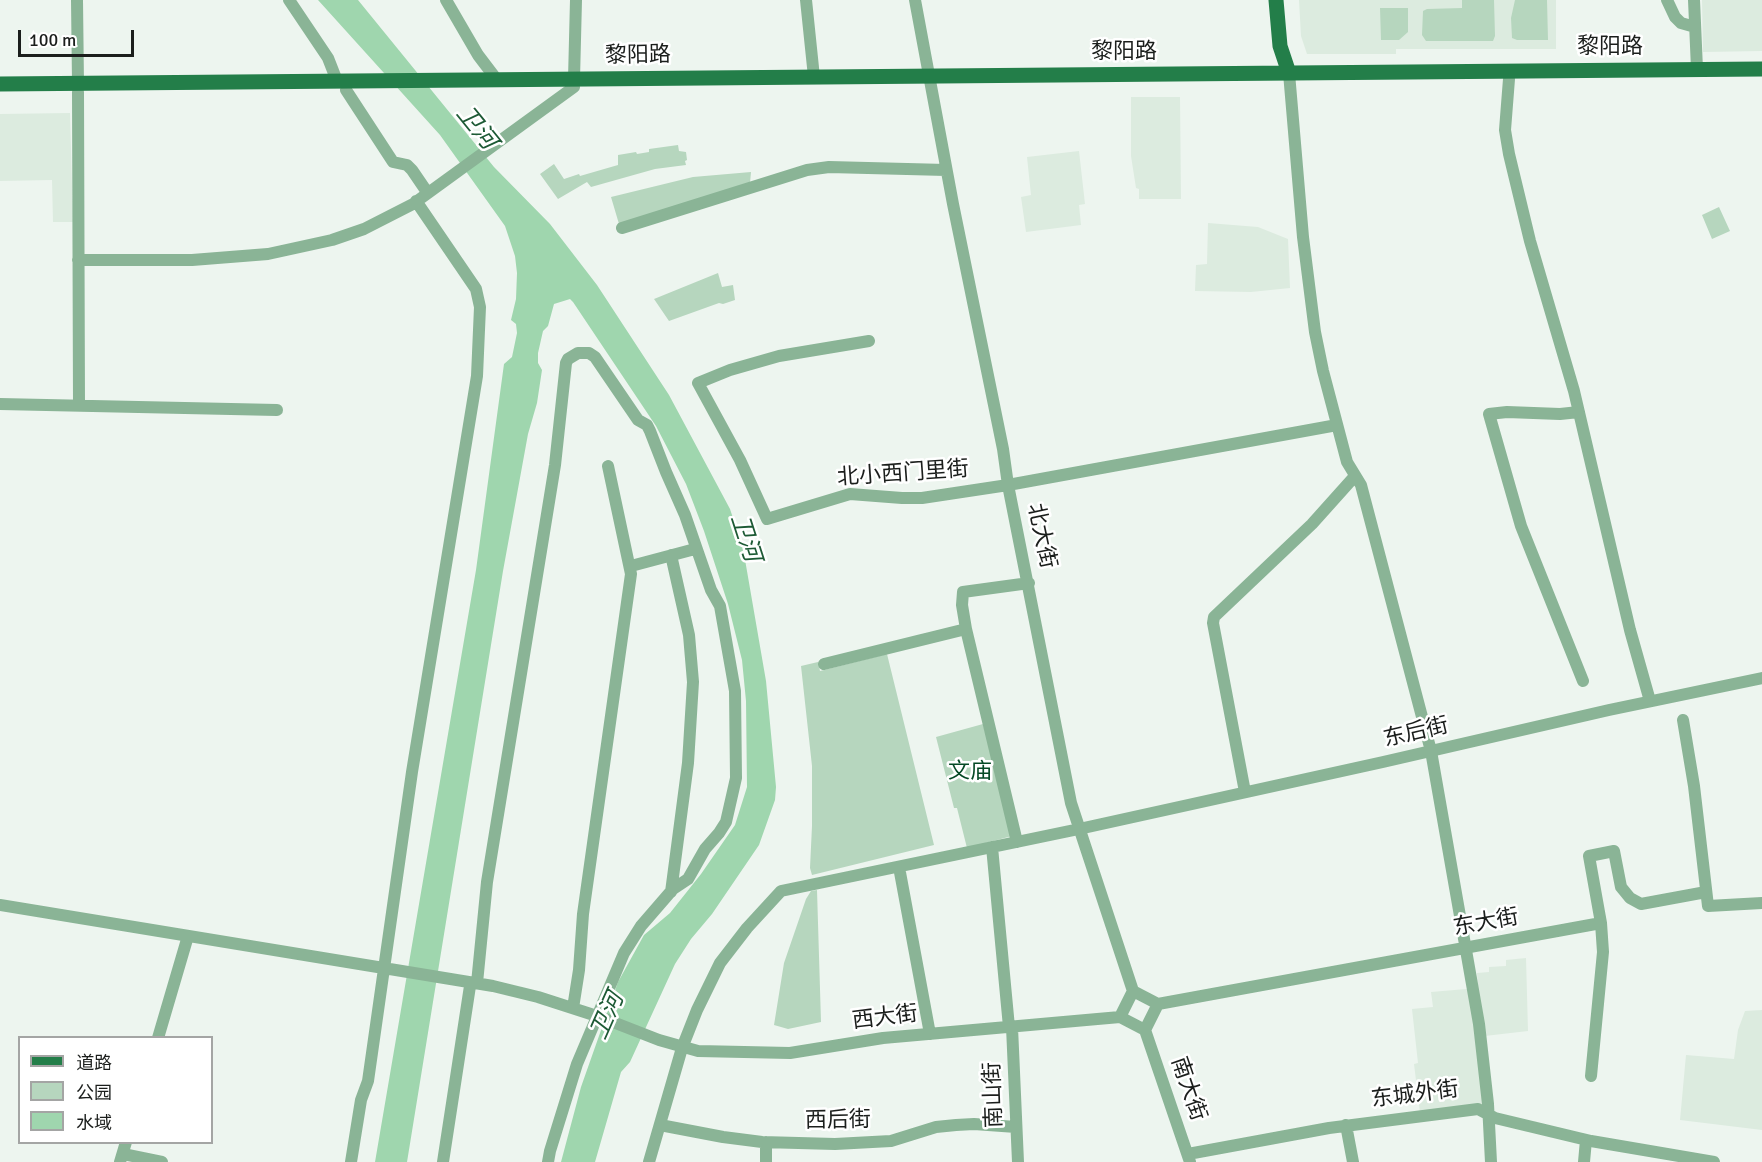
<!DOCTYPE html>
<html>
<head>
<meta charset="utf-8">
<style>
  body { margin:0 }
  #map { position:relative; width:1762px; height:1162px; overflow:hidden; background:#edf5ef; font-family:Signika,"Noto Sans SC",sans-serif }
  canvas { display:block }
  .legend { position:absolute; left:18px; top:1036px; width:195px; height:108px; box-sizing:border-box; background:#fff; border:2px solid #a4a5a4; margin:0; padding:8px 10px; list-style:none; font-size:18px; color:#1b1e1c }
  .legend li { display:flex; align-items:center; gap:12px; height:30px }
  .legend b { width:30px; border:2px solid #a4a5a4 }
  .scale { position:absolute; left:18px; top:30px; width:116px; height:27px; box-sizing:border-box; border:3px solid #1b1e1c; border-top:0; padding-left:8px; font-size:18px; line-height:21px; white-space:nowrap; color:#1b1e1c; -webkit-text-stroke:4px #fff; paint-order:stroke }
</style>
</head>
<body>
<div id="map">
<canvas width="1762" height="1162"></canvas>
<ul class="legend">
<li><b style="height:8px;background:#237e49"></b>道路</li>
<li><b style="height:16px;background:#b6d6be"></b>公园</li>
<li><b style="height:16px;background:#9fd6ae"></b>水域</li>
</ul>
<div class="scale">100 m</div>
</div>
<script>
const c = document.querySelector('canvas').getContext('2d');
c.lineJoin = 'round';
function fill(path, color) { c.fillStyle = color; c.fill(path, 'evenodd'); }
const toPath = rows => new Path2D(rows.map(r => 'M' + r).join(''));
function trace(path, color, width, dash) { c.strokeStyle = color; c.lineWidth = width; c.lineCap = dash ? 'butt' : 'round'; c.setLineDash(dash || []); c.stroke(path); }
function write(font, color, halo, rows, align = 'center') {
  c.font = font + ' Signika,"Noto Sans SC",sans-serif'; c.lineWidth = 5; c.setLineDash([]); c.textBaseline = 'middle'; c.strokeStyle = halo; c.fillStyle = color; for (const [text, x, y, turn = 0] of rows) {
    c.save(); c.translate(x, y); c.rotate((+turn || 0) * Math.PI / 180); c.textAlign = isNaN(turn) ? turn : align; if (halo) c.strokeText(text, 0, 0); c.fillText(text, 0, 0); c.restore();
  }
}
fill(toPath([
  [1299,0,1556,0,1556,49,1396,49,1396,54,1307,54,1301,36],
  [1702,0,1762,0,1762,51,1703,52],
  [1131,97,1180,97,1181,199,1139,199,1139,189,1136,188,1131,156],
  [70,113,73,222,53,222,52,180,0,181,0,114],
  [1079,151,1085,204,1079,205,1081,225,1026,232,1021,197,1031,195,1027,157],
  [1208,223,1258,227,1288,239,1290,288,1251,292,1195,291,1196,265,1207,264],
  [1526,958,1528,1031,1476,1037,1485,1105,1420,1113,1414,1064,1418,1063,1412,1009,1433,1007,1431,992,1478,988,1477,973,1489,972,1489,967,1506,966,1506,960],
  [1762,1010,1762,1130,1680,1120,1686,1055,1734,1059,1738,1030,1745,1011]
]), '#dcebdf');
fill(toPath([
  [1462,0,1494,0,1495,36,1493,41,1426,41,1422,35,1423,11,1427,9,1462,8],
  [1515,0,1547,0,1548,40,1517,40,1512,38,1511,18],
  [1380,8,1408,8,1408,32,1399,40,1381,40],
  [678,145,679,151,686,152,687,160,685,161,686,165,655,169,591,187,587,182,558,199,540,174,554,164,564,179,579,174,580,176,618,165,618,155,636,152,637,154,649,152,649,149],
  [751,172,750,183,619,224,611,197,693,177],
  [1719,207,1730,231,1712,239,1702,215],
  [718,273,722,287,733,285,735,300,723,304,719,303,669,321,654,299],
  [887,654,934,845,812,875,810,868,812,826,812,766,801,666,818,662,820,671],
  [983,724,1012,836,967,848,957,808,954,808,936,737],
  [817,890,821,1022,788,1029,774,1025,784,963,806,899,811,891]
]), '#b6d6be');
fill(toPath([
  [318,0,358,0,494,167,550,224,597,285,669,395,730,509,743,548,766,681,776,787,775,800,759,845,712,914,691,939,675,964,630,1062,621,1072,595,1162,561,1162,581,1087,618,982,644,935,670,913,701,874,735,825,747,787,746,701,742,660,728,604,704,531,686,484,656,426,573,302,570,299,554,304,548,326,543,331,538,353,538,363,542,370,537,403,528,434,503,571,407,1162,375,1162,476,570,504,364,512,357,517,333,516,324,511,320,516,299,517,273,515,256,505,226,440,135]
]), '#9fd6ae');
trace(toPath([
  [77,0,78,83],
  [289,0,328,58,337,81],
  [446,0,478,55,497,80],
  [806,0,814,77],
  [915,0,953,204,1003,449,1008,485,1071,803,1133,991],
  [1667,0,1675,17,1681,23,1695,27],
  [1694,0,1697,69],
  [1289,73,1303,237,1315,332,1323,371,1347,462,1361,485,1431,751,1479,1024,1488,1104,1491,1162],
  [574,79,576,0],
  [1509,79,1505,130,1509,154,1530,241,1574,391,1630,630,1650,701],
  [346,90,393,162,407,165,412,170,427,192],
  [78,92,79,405],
  [622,228,807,170,829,167,946,170],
  [78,260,192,260,268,254,332,240,364,229,413,204,574,87],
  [869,341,779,356,730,370,698,383,740,460,767,519,850,494,902,498,922,498,1008,485,1337,425],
  [0,404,277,410],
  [1579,412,1560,414,1507,412,1489,414,1521,526,1583,681],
  [671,555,689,635,693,682,688,763,671,892],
  [631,566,695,549],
  [966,629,1017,842],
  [824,664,966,629,962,605,963,592,1029,583],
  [1683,720,1694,786,1708,906,1762,903],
  [1245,792,1213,623,1214,617,1312,524,1355,476],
  [992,847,1009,1027],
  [899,867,930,1034],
  [0,905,493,986,538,997,600,1017,659,1040,698,1051,790,1053,883,1038,1120,1017],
  [477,983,487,882,555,465,566,363,568,359,578,353,589,353,595,357,638,420,647,425,650,431,666,472,685,515,711,590,720,606,735,691,736,778,726,822,719,833,705,849,688,879,673,889,641,926,624,953,577,1064,550,1151,548,1162],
  [1133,991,1158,1004,1145,1030,1120,1017,1133,991],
  [1158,1004,1601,923,1589,856,1614,851,1621,887,1630,898,1641,904,1706,892],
  [573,1008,579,970,583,914,631,574,608,466],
  [1012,1027,1018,1162],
  [1145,1030,1190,1162],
  [158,1038,188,936],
  [1591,1076,1603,952,1601,923],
  [660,1125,723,1137,762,1142,835,1144,891,1141,936,1127,956,1125,974,1124,1016,1127],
  [1346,1125,1353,1162],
  [766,1142,766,1162],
  [123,1154,162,1162],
  [1188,1154,1329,1128,1478,1109,1495,1118,1591,1141,1714,1162],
  [120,1162,126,1142],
  [351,1162,361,1100,368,1081,412,772,477,376,480,307,476,289,416,201],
  [443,1162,470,986],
  [649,1162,682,1048,697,1010,720,963,747,928,781,891,1079,829,1383,762,1609,710,1762,678],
  [1584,1162,1586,1140]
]), '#8ab496', 12);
trace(toPath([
  [1276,0,1280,46,1289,73],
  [0,84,1762,69]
]), '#237e49', 15);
write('22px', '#1b1e1c', '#fff', [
  ["黎阳路",1610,47],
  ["黎阳路",1124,52],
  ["黎阳路",638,56,-1],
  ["北小西门里街",903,474,-4],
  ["北大街",1041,536,78],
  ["东后街",1416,733,-13],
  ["东大街",1486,923,-10],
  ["西大街",885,1018,-7],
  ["南大街",1188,1089,71],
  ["南山街",994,1095,-92],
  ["东城外街",1415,1095,-7],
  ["西后街",838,1121,-1]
]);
write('22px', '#054925', '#fff', [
  ["文庙",970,772]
]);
write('italic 24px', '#1d5a35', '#fff', [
  ["卫河",476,128,51],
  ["卫河",745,538,72],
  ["卫河",608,1016,-66]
]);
</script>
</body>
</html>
